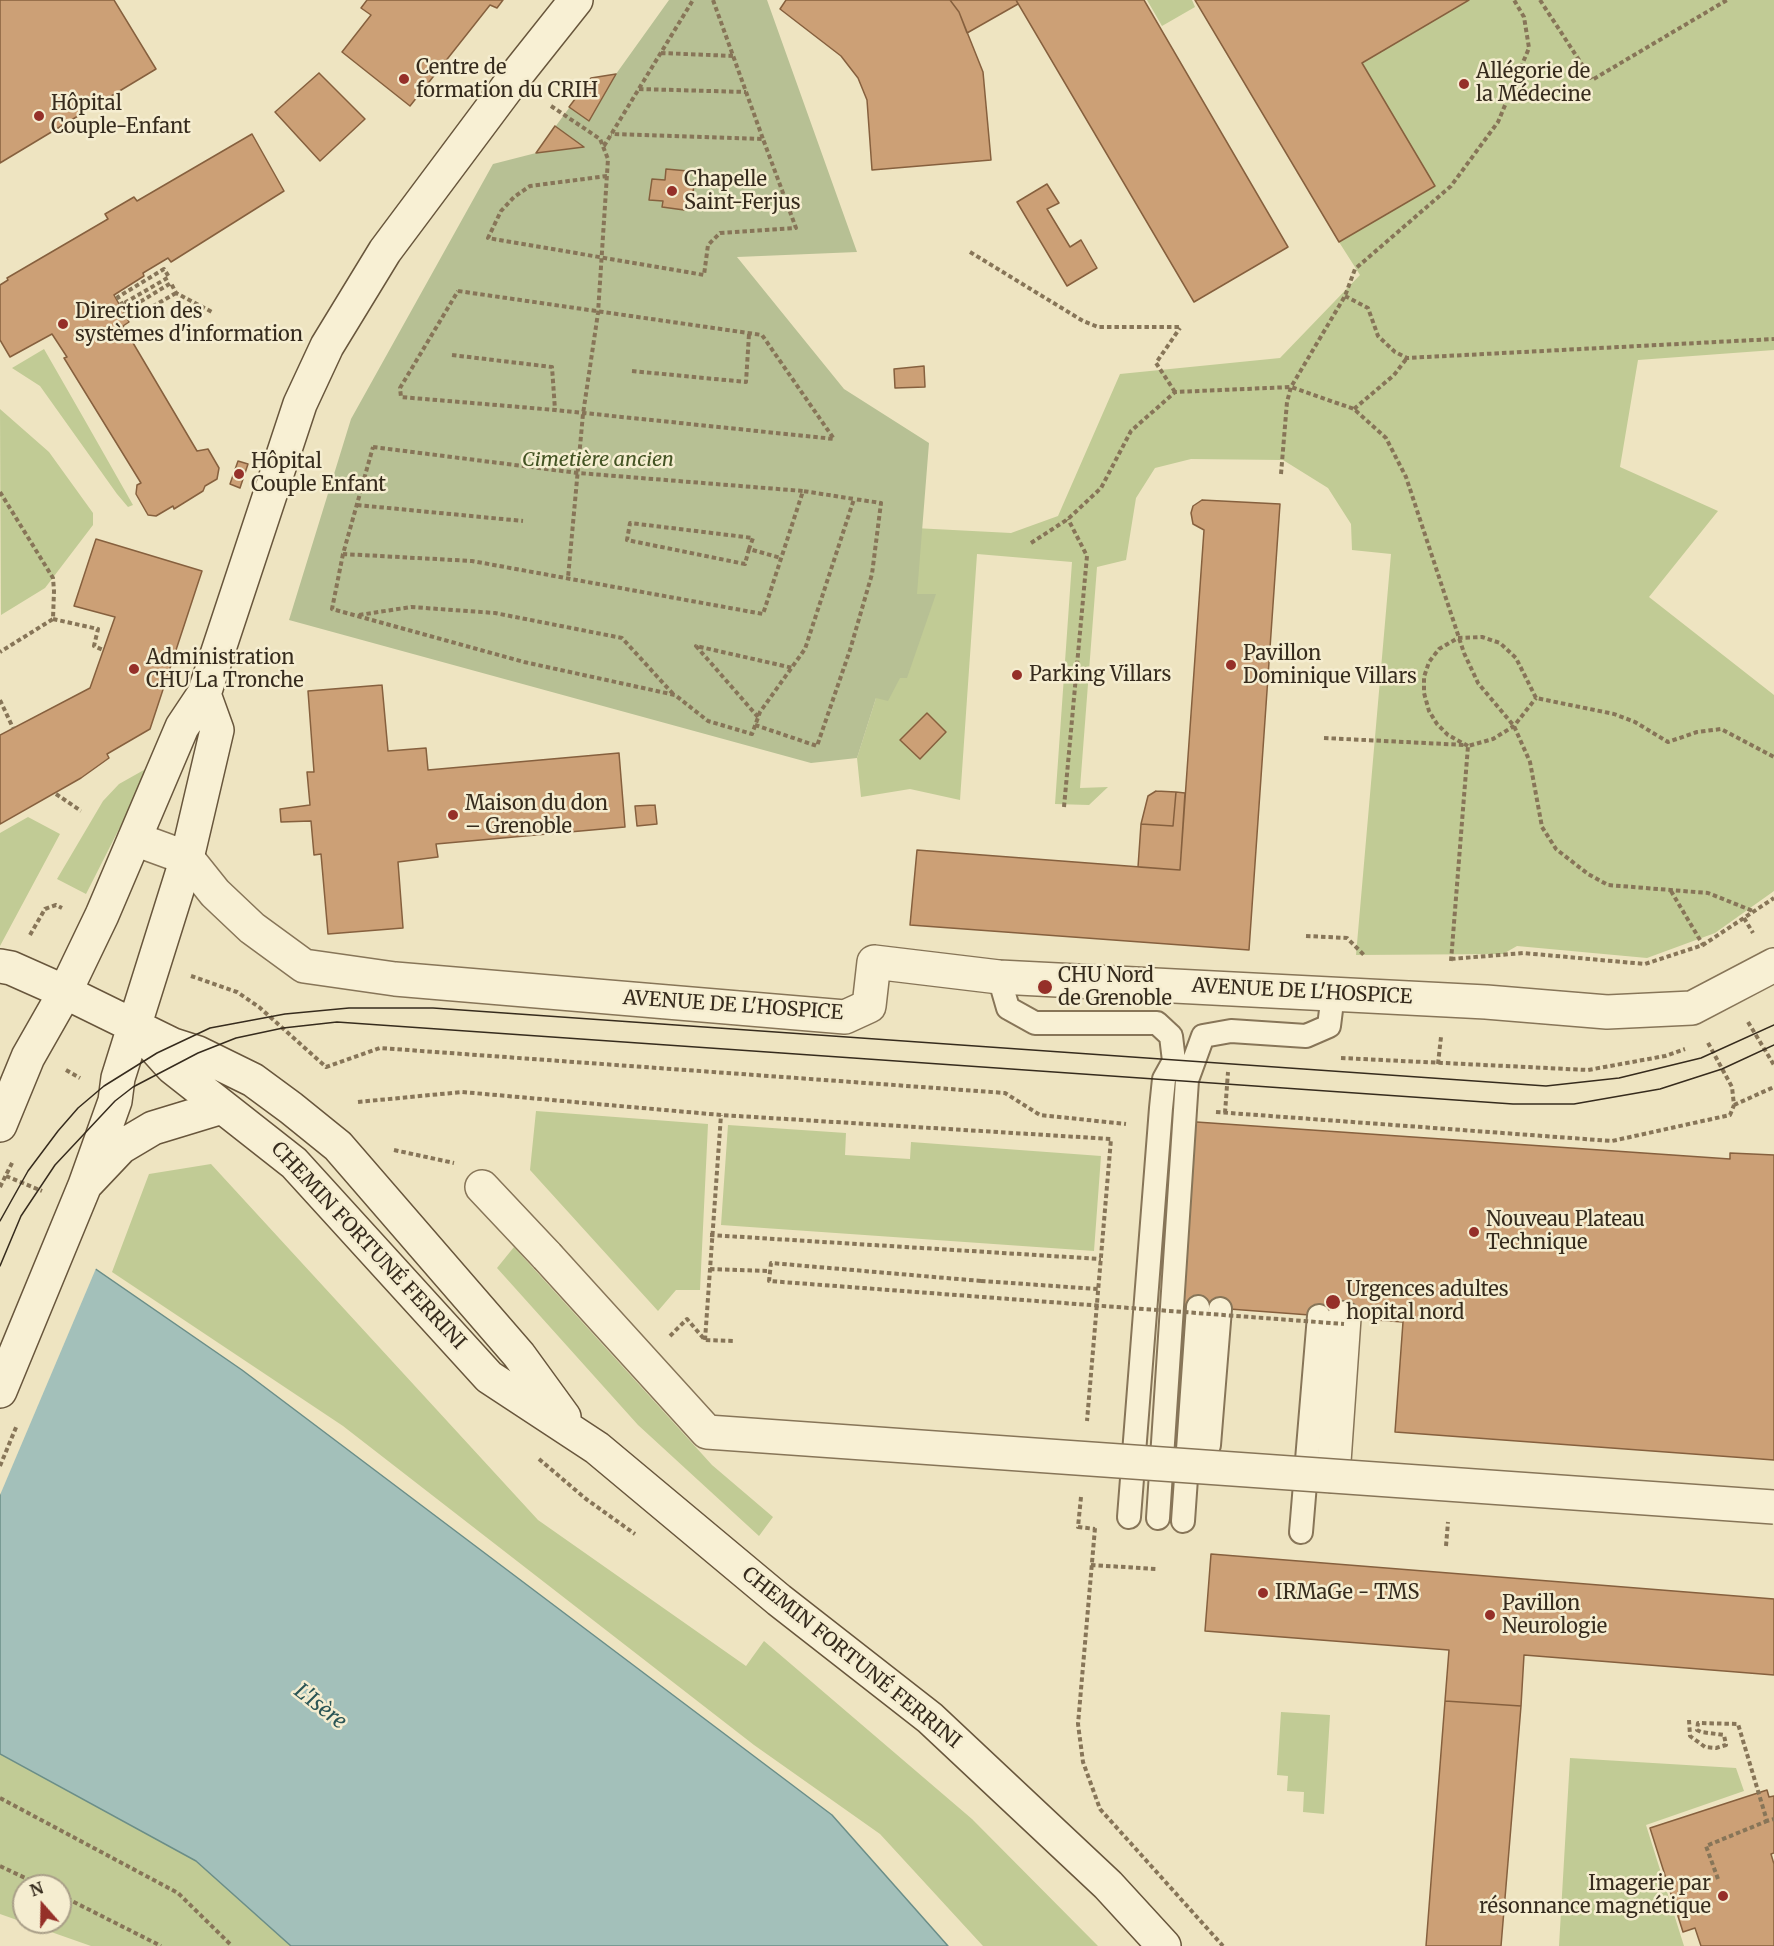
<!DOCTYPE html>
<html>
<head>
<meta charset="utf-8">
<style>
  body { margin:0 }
  #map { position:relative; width:1774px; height:1946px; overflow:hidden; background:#eee4c1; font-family:Merriweather,serif }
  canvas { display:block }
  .north { position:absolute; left:12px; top:1874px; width:60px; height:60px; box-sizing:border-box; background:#f5edd0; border:2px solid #a99f88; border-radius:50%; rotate:340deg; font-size:16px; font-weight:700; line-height:24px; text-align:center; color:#362b1d }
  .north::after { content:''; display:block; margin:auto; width:21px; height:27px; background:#953029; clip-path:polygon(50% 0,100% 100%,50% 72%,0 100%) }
</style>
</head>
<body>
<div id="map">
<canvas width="1774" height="1946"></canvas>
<div class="north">N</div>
</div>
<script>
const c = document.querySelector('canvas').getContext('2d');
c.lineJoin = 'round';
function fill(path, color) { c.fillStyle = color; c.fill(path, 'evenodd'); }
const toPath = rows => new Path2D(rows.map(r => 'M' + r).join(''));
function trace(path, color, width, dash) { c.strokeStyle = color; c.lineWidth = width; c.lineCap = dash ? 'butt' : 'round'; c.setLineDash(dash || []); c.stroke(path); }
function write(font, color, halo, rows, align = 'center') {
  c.font = font + ' Merriweather,serif'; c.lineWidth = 5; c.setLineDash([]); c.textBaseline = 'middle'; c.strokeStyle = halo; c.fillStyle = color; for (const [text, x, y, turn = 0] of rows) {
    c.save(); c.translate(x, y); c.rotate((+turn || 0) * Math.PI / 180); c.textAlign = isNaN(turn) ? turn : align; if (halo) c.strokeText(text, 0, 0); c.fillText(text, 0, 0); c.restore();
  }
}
fill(toPath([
  [1147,0,1192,0,1195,7,1162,26],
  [1469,0,1774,0,1774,350,1638,360,1620,467,1718,511,1649,597,1774,695,1774,891,1715,933,1647,958,1517,946,1503,954,1356,955,1391,554,1352,550,1351,524,1328,488,1283,460,1191,459,1155,468,1136,498,1126,560,1097,567,1080,788,1108,787,1089,805,1055,804,1072,562,977,554,960,800,910,789,861,797,857,758,876,698,935,594,917,595,895,527,1011,533,1058,516,1120,374,1280,358,1360,275,1339,242,1435,186,1362,63],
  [44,349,83,417,133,505,128,507,117,494,40,386,12,368],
  [0,409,49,452,93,513,93,525,45,588,1,615],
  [151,766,86,894,57,879,103,801,119,784],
  [28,817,60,834,0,946,0,833],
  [536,1111,708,1124,700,1290,676,1290,658,1311,530,1170],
  [728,1125,846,1133,845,1155,910,1159,911,1142,1101,1156,1094,1251,721,1225],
  [211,1164,538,1520,746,1666,764,1641,972,1819,1098,1946,983,1946,880,1834,754,1745,343,1426,112,1272,149,1174],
  [514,1247,712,1465,773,1517,759,1536,638,1425,497,1268],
  [1281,1712,1330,1715,1324,1814,1303,1812,1304,1792,1287,1791,1288,1776,1277,1775],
  [0,1754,196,1861,291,1946,91,1946,0,1914],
  [24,1886,60,1886,60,1922,24,1922],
  [1570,1758,1736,1768,1744,1791,1646,1825,1684,1946,1559,1946]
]), '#c1cb95');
fill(toPath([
  [669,0,767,0,857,252,737,257,844,389,929,443,917,594,936,594,907,678,900,678,888,701,876,698,857,758,811,763,289,620,351,419,493,164,536,153,591,78,616,74]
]), '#b7c094');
const water = toPath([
  [0,1203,242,1370,832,1815,948,1946,291,1946,196,1861,0,1754,0,1203]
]);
fill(water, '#a3c0ba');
trace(water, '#6b8e88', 1.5);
fill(toPath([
  [0,1200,97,1266,0,1495]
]), '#eee4c1');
const building = toPath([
  [0,0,114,0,156,69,0,163,0,0],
  [367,0,503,0,497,8,490,5,410,106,342,52,371,15,361,8,367,0],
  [786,0,950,0,959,12,983,72,991,160,872,170,867,100,858,78,841,56,780,9,786,0],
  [950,0,1016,0,1018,4,967,33,959,12,950,0],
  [1016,0,1144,0,1288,247,1194,302,1016,0],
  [1195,0,1469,0,1362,63,1435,186,1339,242,1195,0],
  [319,73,365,119,320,161,275,112,319,73],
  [616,74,589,121,569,107,591,78,616,74],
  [555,126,584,147,536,153,555,126],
  [252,134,284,191,171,262,168,258,143,273,144,276,114,295,129,322,123,326,197,451,208,449,219,468,217,479,205,486,203,491,174,509,173,506,156,516,148,515,136,494,137,485,141,483,64,358,67,357,52,334,10,357,0,340,0,285,8,280,7,278,108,219,105,214,134,197,137,201,252,134],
  [666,169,688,171,687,183,694,183,692,205,685,204,684,210,662,207,663,201,649,200,652,179,665,180,666,169],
  [1047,184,1059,203,1047,209,1070,247,1081,240,1097,268,1067,286,1017,202,1047,184],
  [924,366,925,387,895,388,894,369,924,366],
  [238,461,248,464,240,488,230,484,238,461],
  [1202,500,1280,504,1249,950,910,925,917,850,1180,870,1204,530,1193,524,1191,513,1193,506,1202,500],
  [96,539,202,571,150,729,107,754,109,758,81,778,0,824,0,735,90,688,115,617,74,606,96,539],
  [382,685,388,751,426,748,428,770,619,753,625,827,436,844,438,857,398,862,403,928,328,934,321,854,314,855,311,821,281,822,280,809,310,805,307,772,314,772,308,691,382,685],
  [927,713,946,732,920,759,900,740,927,713],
  [1156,791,1176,792,1173,826,1141,824,1148,796,1156,791],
  [1176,792,1185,793,1180,870,1138,867,1141,824,1173,826,1176,792],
  [655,805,657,824,637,826,635,806,655,805],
  [1182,1121,1730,1159,1730,1153,1774,1155,1774,1460,1395,1432,1403,1322,1176,1305,1182,1121],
  [1211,1554,1774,1599,1774,1675,1524,1655,1521,1706,1445,1701,1449,1650,1205,1631,1211,1554],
  [1445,1701,1521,1706,1501,1946,1426,1946,1445,1701],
  [1767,1790,1769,1797,1774,1796,1774,1853,1771,1854,1774,1864,1774,1946,1701,1946,1695,1928,1683,1932,1650,1828,1767,1790]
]);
fill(building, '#cca076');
trace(building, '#86603e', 1.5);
const lane = toPath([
  [999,977,1008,1008,1035,1023,1157,1023,1171,1036,1174,1061,1164,1079,1161,1108,1129,1517],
  [1209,1445,1220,1309],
  [1158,1518,1187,1080,1203,1036,1231,1031,1306,1036,1329,1026,1333,994],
  [1183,1521,1198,1307],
  [1301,1532,1319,1316]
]);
const street = toPath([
  [135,839,187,858,215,893,252,928,304,966,395,979,845,1017,869,1006,874,962,999,977,1486,1002,1607,1012,1692,1008,1774,965],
  [482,1187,547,1256],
  [1333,1476,1344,1318]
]);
const secondary = toPath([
  [0,966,11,968,65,992,173,1045,198,1053,253,1080,291,1108,338,1146,519,1355,564,1417],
  [136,1027,172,1067,294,1163,489,1377,597,1448,779,1600,930,1718,1108,1885,1164,1946],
  [0,1125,28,1057,65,992,102,915,182,727,204,694,300,404,327,346,385,251,518,73,576,0],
  [85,1185,115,1101,118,1078,187,858,217,730,204,694],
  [0,1391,85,1185,121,1147,153,1128,222,1107]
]);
trace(lane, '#877558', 26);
trace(street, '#877558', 36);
trace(secondary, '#68563c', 36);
trace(toPath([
  [713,0,763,139],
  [1540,0,1592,80,1727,0],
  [661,53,733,56],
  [639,89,746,92],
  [551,106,600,139,608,159,598,313,583,414,568,578],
  [604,146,693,0],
  [607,176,530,186,514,197,501,211,488,238,704,275,708,245,720,233,796,228,763,139,611,134],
  [970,252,1083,321,1098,327,1180,327],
  [458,291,762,335,834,439,555,410,401,397,400,388,458,291],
  [176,293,131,319,118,297,164,269,169,277,126,302,130,308,171,283,176,293,214,313],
  [1345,296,1368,308,1378,336,1395,352,1407,358,1774,339],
  [452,355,552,367,555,410],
  [632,371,746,382,749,334],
  [1175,392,1156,363,1180,328],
  [1354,409,1394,375,1407,358],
  [373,447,578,473,803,491,763,614,472,561,343,554,373,447],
  [1281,474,1287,402,1291,387,1345,296,1355,269,1451,186,1498,122,1529,48,1524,17,1514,0],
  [0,492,53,578,54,591,53,619,0,652],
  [357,505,523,521],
  [1031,543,1068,519,1101,488,1131,431,1175,392,1291,387,1354,409,1386,438,1406,477,1464,653,1478,683,1514,726,1530,762,1542,827,1556,849,1588,874,1608,885,1708,893,1753,911],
  [749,549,745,564,627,540,630,523,753,538,749,549,781,558],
  [343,554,332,609,524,662,675,695,708,721,752,734,760,712,805,649,854,499,803,491],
  [359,615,411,607,495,613,622,638,674,695],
  [53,619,98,629,94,646,103,650],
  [0,700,13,728],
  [758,717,696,646,793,668],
  [755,725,817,746,850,650,872,574,881,503,854,499],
  [1324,738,1464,745],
  [1468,746,1448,735,1437,724,1429,711,1424,693,1424,677,1429,662,1439,649,1458,638,1482,637,1500,643,1516,658,1536,698,1614,714,1635,722,1668,742,1697,732,1721,729,1774,757],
  [56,794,81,811],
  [1064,807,1087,556,1068,519],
  [1671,891,1703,945],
  [1744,918,1753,933],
  [30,935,45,909,56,905,62,908],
  [1306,936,1347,938,1365,956],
  [1451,959,1523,953,1645,964,1703,945,1774,898],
  [1451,961,1468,746,1493,739,1514,726,1536,698],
  [191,976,237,992,259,1007,326,1067,380,1048,1005,1093,1040,1115,1126,1124],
  [1748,1022,1774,1065],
  [1341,1058,1588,1070,1665,1056,1685,1049],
  [1438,1064,1441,1037],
  [66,1070,80,1078],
  [358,1102,462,1092,721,1115,1111,1139,1087,1421],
  [1734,1105,1774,1087],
  [1216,1112,1612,1141,1730,1115,1734,1105,1732,1087,1707,1041],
  [1225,1113,1228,1072],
  [394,1150,454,1163],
  [6,1176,42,1191],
  [0,1187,13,1161],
  [710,1235,1101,1259],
  [710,1269,769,1271],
  [981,1281,1098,1289],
  [670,1336,687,1319,705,1340,733,1341],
  [705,1340,721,1115],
  [539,1459,586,1499,635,1534],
  [0,1466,17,1425],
  [1081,1497,1078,1527,1095,1529],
  [1095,1528,1078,1724,1083,1762,1100,1809,1223,1946],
  [1446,1546,1448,1522],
  [1091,1565,1157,1569],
  [1689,1720,1690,1736,1705,1747,1716,1748,1726,1745,1724,1735,1701,1732,1697,1730,1698,1723,1738,1724,1767,1821,1774,1819],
  [0,1798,178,1893,232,1946],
  [0,1866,42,1886],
  [1718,1879,1706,1846,1767,1821],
  [60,1895,161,1946]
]), '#877558', 4, [4.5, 3]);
trace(lane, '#f8f0d4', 22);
trace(street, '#f8f0d4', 33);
trace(secondary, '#f8f0d4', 33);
trace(toPath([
  [0,1221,28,1171,58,1131,78,1108,104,1086,157,1053,210,1028,285,1014,349,1008,433,1008,1546,1086,1619,1078,1701,1058,1774,1025],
  [0,1266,21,1216,55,1165,115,1101,133,1087,198,1053,236,1038,283,1028,337,1022,1513,1104,1574,1104,1660,1089,1722,1069,1774,1045]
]), '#362b1d', 1.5);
const streetBridge = toPath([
  [547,1256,707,1432,1774,1507]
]);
trace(streetBridge, '#877558', 36, []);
trace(toPath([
  [981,1281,771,1263,769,1281,1344,1324]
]), '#877558', 4, [4.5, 3]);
trace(streetBridge, '#f8f0d4', 33);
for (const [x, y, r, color] of [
  [404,79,6,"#953029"],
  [1464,84,6,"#953029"],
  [39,116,6,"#953029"],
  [672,191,6,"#953029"],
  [63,324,6,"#953029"],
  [239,474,6,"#953029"],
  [1231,665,6,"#953029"],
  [134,669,6,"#953029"],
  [1017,675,6,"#953029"],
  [453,815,6,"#953029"],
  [1045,987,8,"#953029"],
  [1474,1232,6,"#953029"],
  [1333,1302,8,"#953029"],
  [1263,1593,6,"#953029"],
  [1490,1615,6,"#953029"],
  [1723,1896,6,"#953029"]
]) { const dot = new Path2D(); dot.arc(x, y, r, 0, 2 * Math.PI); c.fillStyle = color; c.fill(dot); trace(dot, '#f5edd0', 2); }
write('20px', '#362b1d', '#f5edd0', [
  ["Centre de",416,68],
  ["formation du CRIH",416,91],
  ["Allégorie de",1476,72],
  ["la Médecine",1476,95],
  ["Hôpital",51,104],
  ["Couple-Enfant",51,127],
  ["Chapelle",684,180],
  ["Saint-Ferjus",684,203],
  ["Direction des",75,312],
  ["systèmes d'information",75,335],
  ["Hôpital",251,462],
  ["Couple Enfant",251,485],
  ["Pavillon",1243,654],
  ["Dominique Villars",1243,677],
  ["Administration",146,658],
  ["CHU La Tronche",146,681],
  ["Parking Villars",1029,675],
  ["Maison du don",465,804],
  ["– Grenoble",465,827],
  ["CHU Nord",1058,976],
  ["de Grenoble",1058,999],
  ["Nouveau Plateau",1486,1220],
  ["Technique",1486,1243],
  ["Urgences adultes",1346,1290],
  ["hopital nord",1346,1313],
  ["IRMaGe - TMS",1275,1593],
  ["Pavillon",1502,1604],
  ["Neurologie",1502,1627],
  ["Imagerie par",1711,1884,"right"],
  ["résonnance magnétique",1711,1907,"right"]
], 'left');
write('italic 20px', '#435323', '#f5edd0', [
  ["Cimetière ancien",598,460]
]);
write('20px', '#362b1d', '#f5edd0', [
  ["AVENUE DE L'HOSPICE",1302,992,3],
  ["AVENUE DE L'HOSPICE",733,1006,4],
  ["CHEMIN FORTUNÉ FERRINI",368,1246,47],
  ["CHEMIN FORTUNÉ FERRINI",851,1658,39]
]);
write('italic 21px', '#2c5656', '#f5edd0', [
  ["L'Isère",320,1707,38]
]);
</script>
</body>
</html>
